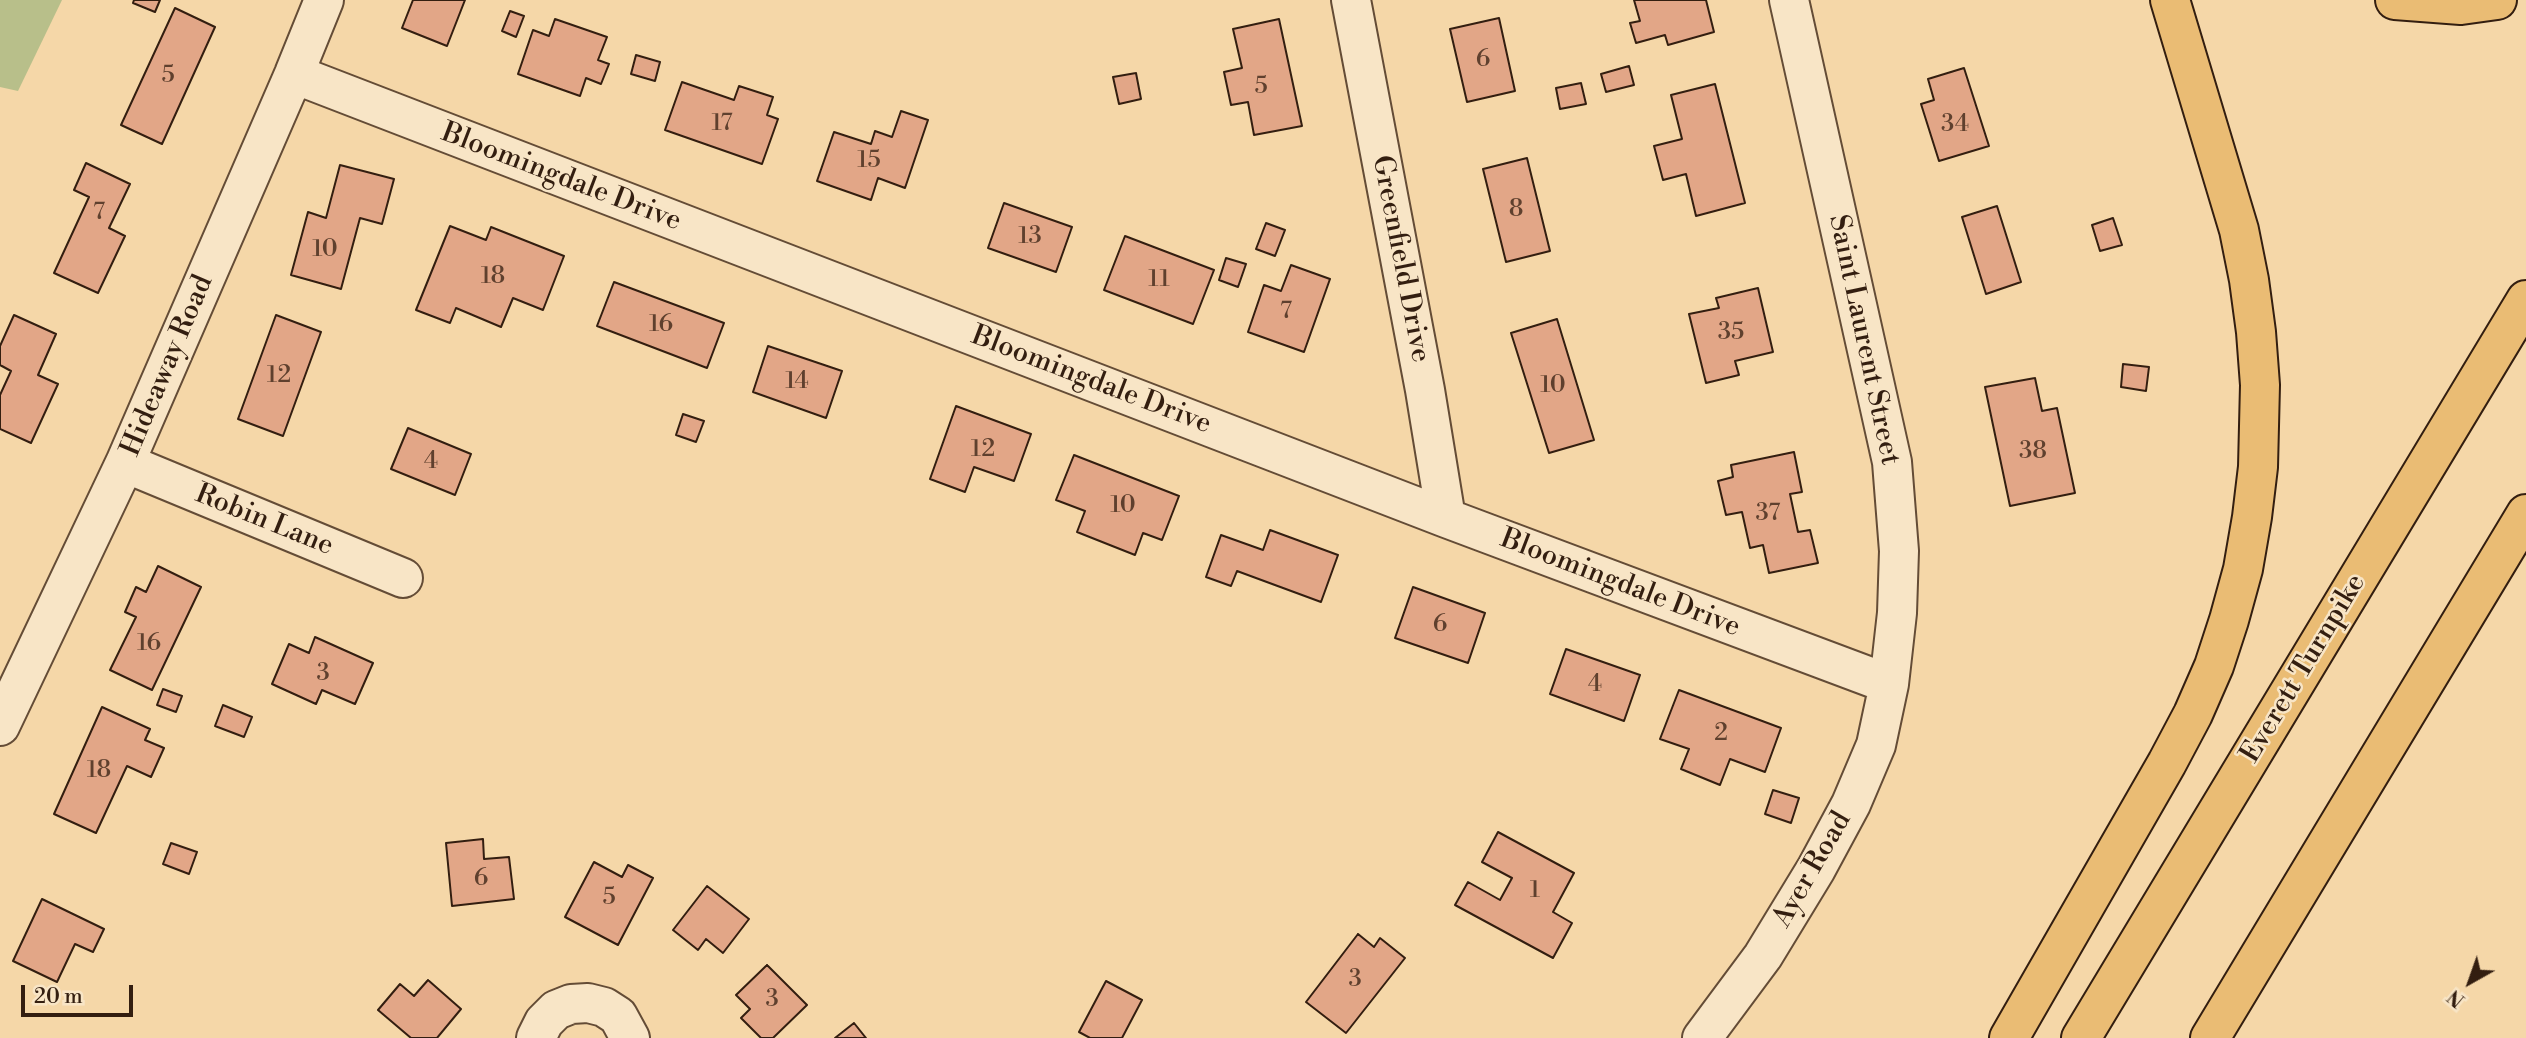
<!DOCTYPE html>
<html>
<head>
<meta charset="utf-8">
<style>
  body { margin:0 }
  #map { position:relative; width:2526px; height:1038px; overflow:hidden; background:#f5d7a8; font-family:"Libre Bodoni",serif }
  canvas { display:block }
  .north { position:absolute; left:2435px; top:947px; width:70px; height:70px; -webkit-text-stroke:5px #f8e5c6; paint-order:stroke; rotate:220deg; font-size:19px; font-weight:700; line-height:28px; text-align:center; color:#331e10 }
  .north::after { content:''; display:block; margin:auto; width:24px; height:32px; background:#331e10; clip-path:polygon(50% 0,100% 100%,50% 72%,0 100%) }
  .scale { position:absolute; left:21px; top:985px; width:112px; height:32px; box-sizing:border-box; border:4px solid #331e10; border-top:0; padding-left:9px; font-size:21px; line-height:24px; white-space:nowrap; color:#331e10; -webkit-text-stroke:5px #f8e5c6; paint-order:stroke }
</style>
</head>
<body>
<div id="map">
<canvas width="2526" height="1038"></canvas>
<div class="north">N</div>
<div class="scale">20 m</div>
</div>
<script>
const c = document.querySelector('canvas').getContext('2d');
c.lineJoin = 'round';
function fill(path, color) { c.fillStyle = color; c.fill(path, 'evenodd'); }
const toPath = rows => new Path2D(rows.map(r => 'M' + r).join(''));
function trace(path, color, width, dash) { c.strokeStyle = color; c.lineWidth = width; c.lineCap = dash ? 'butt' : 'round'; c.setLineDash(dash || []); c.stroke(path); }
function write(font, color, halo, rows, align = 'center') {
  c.font = font + ' "Libre Bodoni",serif'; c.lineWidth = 5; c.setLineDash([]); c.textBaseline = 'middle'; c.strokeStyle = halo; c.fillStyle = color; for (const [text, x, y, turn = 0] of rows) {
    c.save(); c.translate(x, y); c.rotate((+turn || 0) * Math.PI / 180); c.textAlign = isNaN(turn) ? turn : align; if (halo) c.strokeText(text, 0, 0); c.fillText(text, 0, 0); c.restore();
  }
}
fill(toPath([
  [0,0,62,0,18,91,0,87]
]), '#b8bf8a');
const building = toPath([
  [134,0,160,0,155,12,133,3,134,0],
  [413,0,465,0,447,46,402,28,413,0],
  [1634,0,1706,0,1714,32,1668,45,1665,35,1636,43,1630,23,1640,21,1634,0],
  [175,8,215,27,162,144,121,125,175,8],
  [510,11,524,16,516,37,502,31,510,11],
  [1499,18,1515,91,1467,102,1450,29,1499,18],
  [555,19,607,37,598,60,609,64,601,84,586,78,580,96,518,74,533,30,549,36,555,19],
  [1279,19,1302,126,1254,135,1248,102,1231,105,1224,72,1242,68,1233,29,1279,19],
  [636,55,660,62,655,81,631,74,636,55],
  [1629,66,1634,85,1606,92,1601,74,1629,66],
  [1964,68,1989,146,1939,161,1921,104,1934,100,1928,79,1964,68],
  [1136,73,1141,99,1119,104,1113,77,1136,73],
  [682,82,734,100,739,86,773,97,767,115,778,119,762,164,665,130,682,82],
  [1581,83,1586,104,1560,109,1556,88,1581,83],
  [1715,84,1745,203,1696,216,1686,174,1663,180,1654,146,1682,139,1671,95,1715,84],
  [901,111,928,120,905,188,878,178,871,200,817,181,834,132,871,144,875,131,892,137,901,111],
  [1527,158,1550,251,1506,262,1483,169,1527,158],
  [86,163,130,184,109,228,125,236,98,293,54,273,89,197,74,190,86,163],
  [340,165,394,179,382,224,360,218,341,289,291,275,308,212,326,218,340,165],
  [1004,203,1072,227,1056,272,988,248,1004,203],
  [1997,206,2021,282,1986,294,1962,217,1997,206],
  [2113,218,2122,245,2100,251,2092,225,2113,218],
  [1266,223,1285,230,1275,256,1256,249,1266,223],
  [450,226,486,240,491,227,564,256,543,310,513,298,501,327,456,308,450,323,416,310,450,226],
  [1125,236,1214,270,1193,324,1104,290,1125,236],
  [1226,258,1246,264,1238,287,1219,280,1226,258],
  [1291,265,1330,279,1304,352,1248,332,1264,285,1281,291,1291,265],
  [614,282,724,323,707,368,597,326,614,282],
  [1758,288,1773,352,1735,361,1739,375,1706,383,1689,314,1719,308,1716,298,1758,288],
  [14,315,56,334,38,375,58,384,31,443,0,429,0,395,11,371,0,365,0,346,14,315],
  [276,315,321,332,283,436,238,419,276,315],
  [1557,319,1594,440,1549,453,1511,333,1557,319],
  [768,346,842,371,826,418,753,392,768,346],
  [2123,364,2149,367,2146,391,2121,387,2123,364],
  [2035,378,2042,411,2057,408,2075,493,2010,506,1985,387,2035,378],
  [956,406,1031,434,1014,481,974,467,965,492,930,479,956,406],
  [683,414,704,421,696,442,676,435,683,414],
  [408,428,471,454,455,495,391,469,408,428],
  [1794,452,1802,492,1790,494,1798,532,1810,530,1818,563,1769,573,1763,545,1750,548,1742,512,1726,515,1718,481,1733,477,1731,465,1794,452],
  [1074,455,1179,496,1162,540,1143,533,1135,555,1077,532,1085,511,1056,500,1074,455],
  [1270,530,1338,555,1321,602,1237,571,1231,586,1206,577,1221,535,1263,550,1270,530],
  [158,566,201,587,152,690,110,670,136,617,125,612,136,587,146,592,158,566],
  [1413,587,1485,613,1468,663,1395,638,1413,587],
  [315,637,373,663,355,704,322,690,316,704,272,684,289,644,309,653,315,637],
  [1566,649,1640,675,1624,721,1550,694,1566,649],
  [163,689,182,696,176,712,157,705,163,689],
  [1679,690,1781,728,1765,772,1730,759,1720,785,1681,769,1689,749,1660,739,1679,690],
  [223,705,252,717,244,737,215,726,223,705],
  [102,707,150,729,145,740,164,748,151,777,127,766,96,833,54,814,102,707],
  [1773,790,1799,798,1791,823,1765,814,1773,790],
  [1498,832,1574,873,1553,912,1572,923,1553,958,1455,905,1468,882,1500,900,1512,878,1482,862,1498,832],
  [483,839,484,859,509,857,514,899,452,906,446,843,483,839],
  [171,843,197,852,189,874,163,864,171,843],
  [594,862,622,877,628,865,653,878,618,945,565,917,594,862],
  [707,886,749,919,723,953,706,939,698,950,673,930,707,886],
  [42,899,104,929,93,952,75,944,57,982,13,961,42,899],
  [1358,934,1374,947,1380,938,1405,958,1346,1033,1306,1002,1358,934],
  [767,965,807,1005,773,1038,761,1038,741,1018,750,1009,736,995,767,965],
  [428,980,461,1009,437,1038,411,1038,378,1010,400,984,414,996,428,980],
  [1106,981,1142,1000,1122,1038,1090,1038,1079,1032,1106,981],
  [854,1023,866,1038,835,1038,854,1023]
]);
fill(building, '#e2a687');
trace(building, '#331e10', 2);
const minor = toPath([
  [1351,0,1425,390,1446,518],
  [294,74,1446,518,1889,684],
  [125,463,403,578],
  [0,726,125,463,294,74,324,0],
  [536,1038,544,1022,556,1010,571,1004,588,1003,604,1007,618,1016,630,1038],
  [1702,1038,1763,956,1816,869,1851,804,1876,745,1889,684,1897,613,1899,551,1892,462,1789,0]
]);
const highway = toPath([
  [2395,0,2461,5,2497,0],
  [2009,1038,2167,763,2193,714,2214,666,2229,620,2243,569,2252,517,2258,467,2260,385,2256,332,2249,280,2239,230,2170,0],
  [2081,1038,2526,300],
  [2210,1038,2526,514]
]);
trace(minor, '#644c36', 42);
trace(highway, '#331e10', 42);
trace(minor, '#f8e5c6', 38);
trace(highway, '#eabc74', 38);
write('24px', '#5f402e', null, [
  ["6",1483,60],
  ["5",168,76],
  ["5",1261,87],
  ["17",722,124],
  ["34",1955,125],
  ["15",869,161],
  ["8",1516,210],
  ["7",99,213],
  ["13",1030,237],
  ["10",325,250],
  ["18",493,277],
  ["11",1159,280],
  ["7",1286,312],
  ["16",661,325],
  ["35",1731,333],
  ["12",279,376],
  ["14",797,382],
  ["10",1553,386],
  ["12",983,450],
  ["38",2033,452],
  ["4",431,462],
  ["10",1123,506],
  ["37",1768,514],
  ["6",1440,625],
  ["16",149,644],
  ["3",323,674],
  ["4",1595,685],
  ["2",1721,734],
  ["18",99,771],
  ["6",481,879],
  ["1",1535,891],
  ["5",609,898],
  ["3",1355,980],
  ["3",772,1000]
]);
write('28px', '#331e10', '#f8e5c6', [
  ["Bloomingdale Drive",561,178,21],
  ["Greenfield Drive",1400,259,79],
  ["Saint Laurent Street",1863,340,78],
  ["Hideaway Road",168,366,-67],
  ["Bloomingdale Drive",1091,381,21],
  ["Robin Lane",264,521,22],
  ["Bloomingdale Drive",1620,584,21],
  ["Everett Turnpike",2304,669,-59],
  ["Ayer Road",1813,870,-60]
]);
</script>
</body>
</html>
